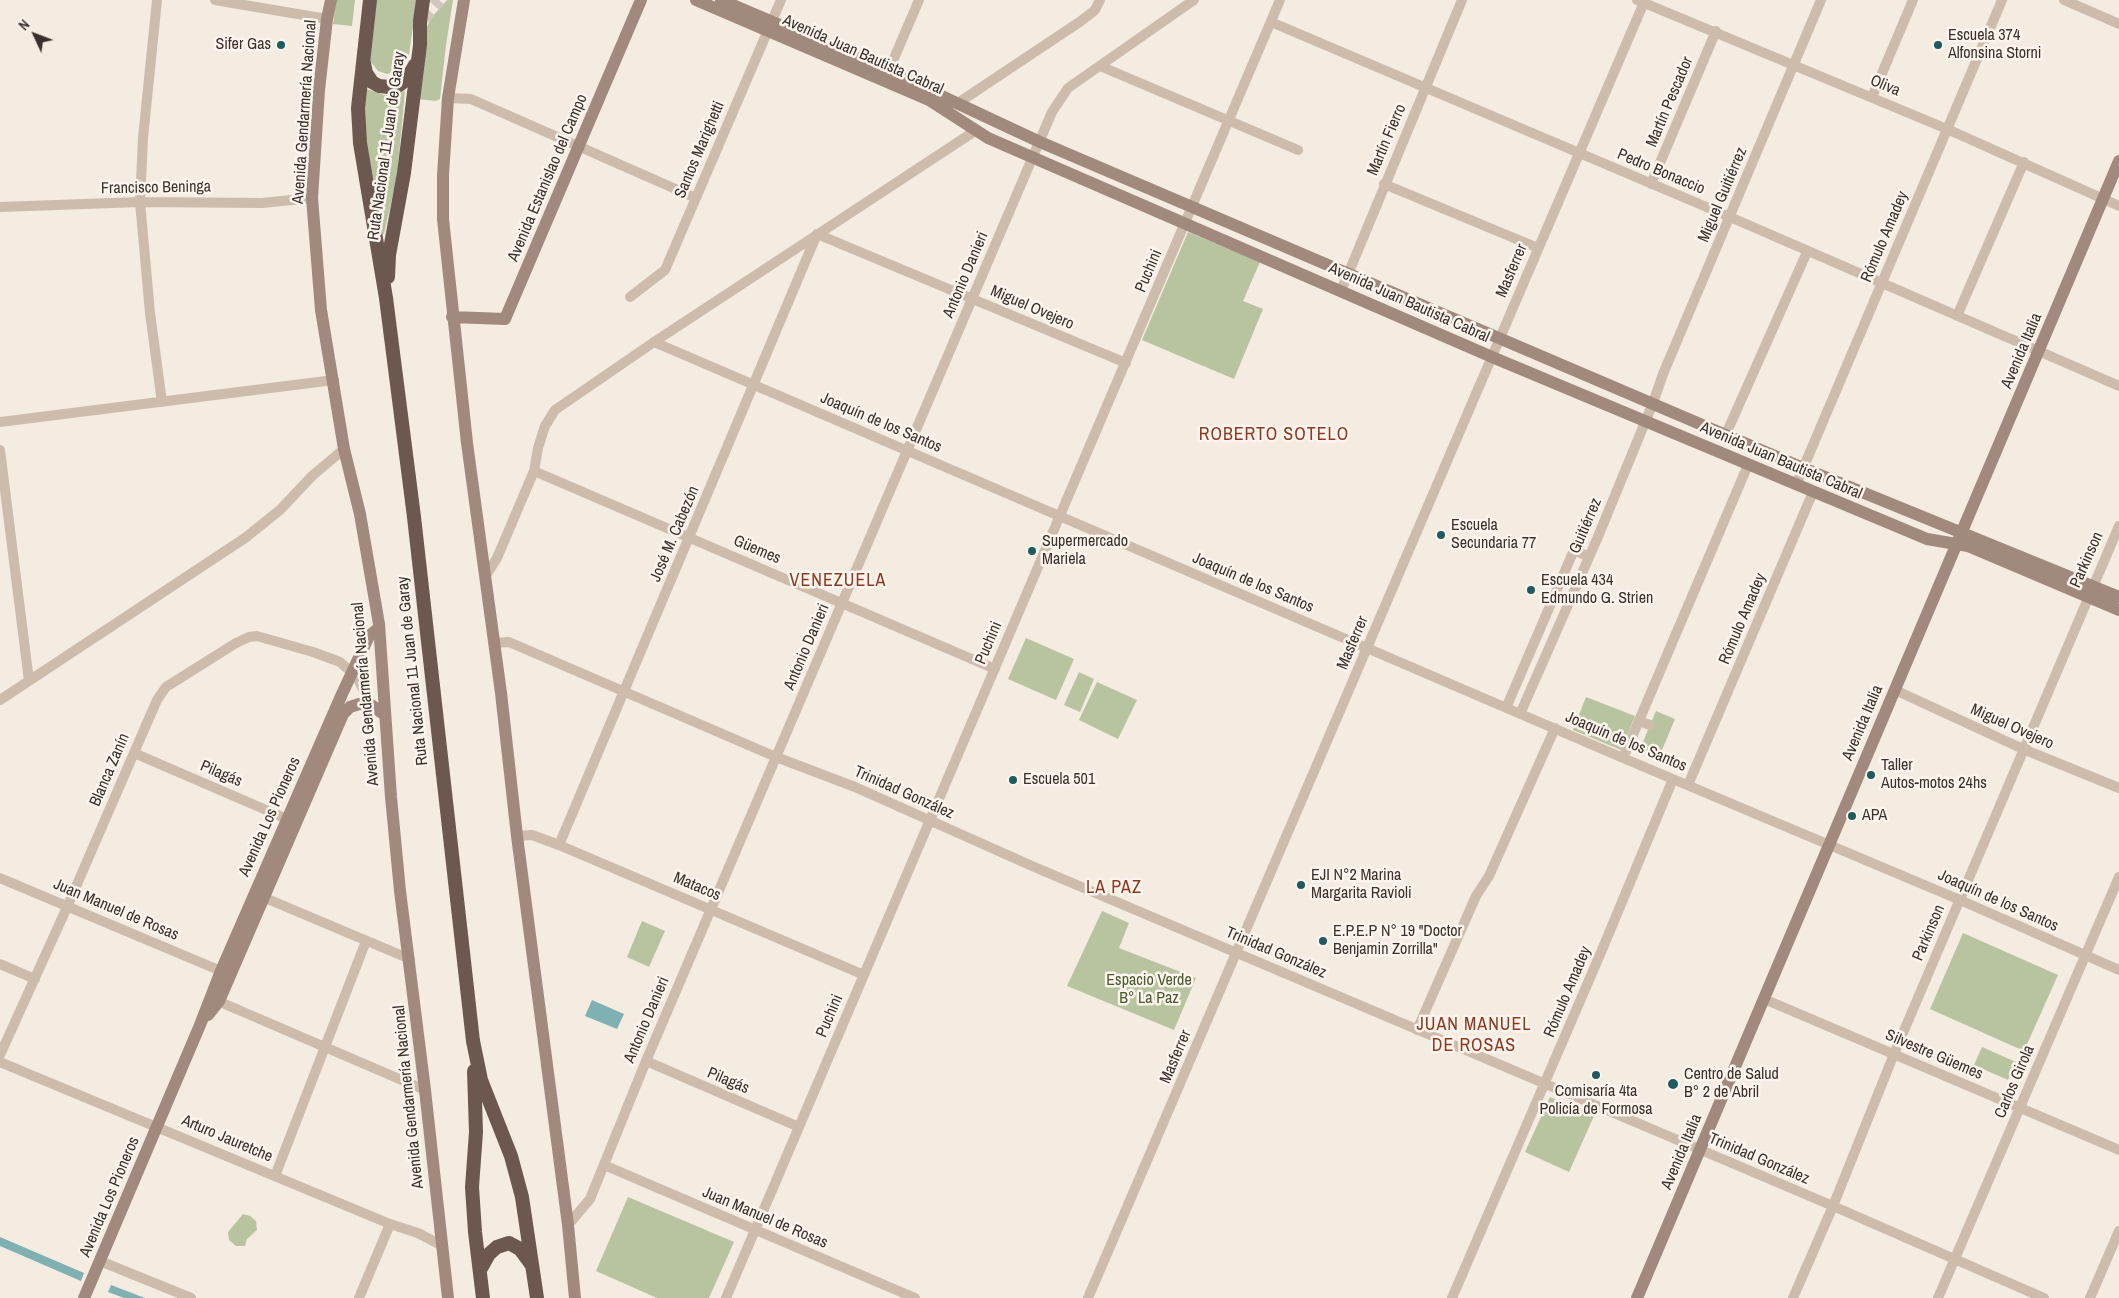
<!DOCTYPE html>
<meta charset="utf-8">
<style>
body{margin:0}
#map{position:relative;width:2119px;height:1298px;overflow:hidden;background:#f4ebe1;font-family:"Archivo Narrow",sans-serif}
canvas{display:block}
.north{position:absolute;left:10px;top:10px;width:50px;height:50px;-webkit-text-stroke:4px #fbf5ee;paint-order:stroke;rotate:313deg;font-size:14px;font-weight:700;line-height:20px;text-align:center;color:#3b302b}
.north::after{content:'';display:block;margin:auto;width:18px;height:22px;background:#3b302b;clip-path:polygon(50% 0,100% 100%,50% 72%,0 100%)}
</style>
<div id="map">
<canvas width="2119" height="1298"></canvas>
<div class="north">N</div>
</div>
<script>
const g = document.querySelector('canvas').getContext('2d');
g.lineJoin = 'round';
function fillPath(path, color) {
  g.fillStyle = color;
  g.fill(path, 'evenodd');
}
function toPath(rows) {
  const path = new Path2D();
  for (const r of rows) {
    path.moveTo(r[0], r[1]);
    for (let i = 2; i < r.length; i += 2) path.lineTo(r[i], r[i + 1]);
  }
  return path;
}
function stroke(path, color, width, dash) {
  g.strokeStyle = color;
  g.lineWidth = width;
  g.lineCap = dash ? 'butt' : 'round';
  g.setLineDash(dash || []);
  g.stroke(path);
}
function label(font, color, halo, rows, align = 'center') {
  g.font = font + ' "Archivo Narrow",sans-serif';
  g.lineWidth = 5;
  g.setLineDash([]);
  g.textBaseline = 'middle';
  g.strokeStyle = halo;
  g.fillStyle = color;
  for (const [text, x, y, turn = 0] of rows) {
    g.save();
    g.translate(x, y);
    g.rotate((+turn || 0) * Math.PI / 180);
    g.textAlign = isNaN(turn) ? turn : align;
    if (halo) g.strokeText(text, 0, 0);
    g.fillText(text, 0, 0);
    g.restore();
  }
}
fillPath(toPath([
 [336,0,355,0,352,26,333,24],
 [375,0,417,0,409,54,398,70,387,74,378,71,367,57],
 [447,0,453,0,446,45,440,99,436,101,418,99,426,29,431,18],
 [364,88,384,95,394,95,405,91,397,177,384,234,380,233,363,137],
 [1188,232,1260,262,1243,301,1263,309,1234,379,1142,340],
 [1026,638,1074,659,1056,700,1008,679],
 [1079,672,1094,679,1080,712,1064,705],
 [1097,682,1137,700,1118,739,1079,720],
 [1586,697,1635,716,1621,750,1573,730],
 [1656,711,1675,719,1659,757,1640,749],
 [1102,911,1129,923,1119,948,1196,978,1174,1030,1067,986],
 [642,921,665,931,649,967,627,957],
 [1963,933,2058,975,2024,1051,1930,1009],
 [1982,1047,2016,1062,2008,1080,1974,1065],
 [1550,1097,1594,1116,1569,1172,1525,1152],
 [628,1197,734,1242,709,1298,657,1298,596,1271],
 [243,1214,250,1216,256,1221,257,1230,247,1239,245,1246,236,1246,229,1240,228,1232]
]), '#b8c4a0');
fillPath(toPath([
 [592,1000,624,1014,617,1029,585,1016],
 [0,1237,84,1273,81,1281,0,1246],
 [111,1285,145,1298,124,1298,108,1292]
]), '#7fb0b2');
stroke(toPath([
 [420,21,439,0]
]), '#cfc6bd', 14, [14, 7]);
stroke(toPath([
 [157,0,143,138,140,202,150,313,162,402],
 [215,0,327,19],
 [1637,0,1947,129,2119,206],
 [2064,0,2119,24],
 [1271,22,1730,217,2119,386],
 [1100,66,1298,150],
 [886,77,919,0],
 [1872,97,1913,0],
 [448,98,471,99,696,198],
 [958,103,1081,21,1095,10,1100,0],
 [1384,184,1538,248],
 [1651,184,1716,31],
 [0,207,140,202,262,203,312,198],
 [1341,291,1462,0],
 [630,297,665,270,781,0],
 [1957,316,2024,162],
 [654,342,1623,758,1960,900,2119,970],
 [0,422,334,380],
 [1726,434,1807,252],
 [0,450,29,681],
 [534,471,995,669],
 [1796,485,2002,0],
 [485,577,497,558,534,471,538,448,545,426,555,410,654,342,975,131],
 [494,643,509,642,776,757,855,787,1032,866,1833,1206,2044,1298],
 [1895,690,2023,749,2119,788],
 [0,700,245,538,280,510,312,476,344,449],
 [1506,708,1574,550,1589,557],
 [1520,714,1597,539,1653,403,1663,374,1821,0],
 [1639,721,1650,725],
 [134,753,294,822],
 [1623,758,1748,465],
 [1688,785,1813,492],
 [517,836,532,835,559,845,864,975],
 [559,845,817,234,1126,363],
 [0,878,221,971],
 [258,895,410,959],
 [0,964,35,979],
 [213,999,425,1090],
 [1764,999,2119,1150],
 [1417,1030,1476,896,1489,876,1555,728],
 [0,1055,68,905,157,700,166,687,236,643,249,637,257,636,313,652,340,662,357,677,371,705],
 [646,1061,799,1127],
 [0,1062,390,1224,418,1233,441,1245],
 [604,1165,915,1298],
 [275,1176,366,941],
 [568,1225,590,1199,646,1061,1052,112,1068,88,1194,0],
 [100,1261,191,1298],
 [359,1298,390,1224],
 [726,1298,1280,0],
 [1088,1298,1645,0],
 [1452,1298,1602,950,1673,779],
 [1793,1298,1833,1206,1894,1054,2119,526],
 [1938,1298,2119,877],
 [2090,1298,2119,1231]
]), '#cdbbac', 10);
stroke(toPath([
 [331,0,327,19,319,90,312,198,321,310,344,449,360,514,379,624,391,797,400,891,425,1090,448,1298],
 [464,0,448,98,443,175,443,219,467,443,501,693,517,836,568,1225,575,1298],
 [696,0,929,100,988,138,1492,357,1927,539,1968,546,2119,610],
 [721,0,888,71,1040,142,1803,468,2119,597],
 [452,317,505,319,641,0],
 [208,1015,219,1001,343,714,350,707,359,704,371,705,385,715],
 [84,1298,200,1025,221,971,342,694,369,636,379,628],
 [1637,1298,2119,161]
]), '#a18a7d', 12);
stroke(toPath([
 [370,0,358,108,360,143,386,298,414,517,473,1041,481,1080,511,1156,522,1197,537,1298],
 [364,63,366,73,372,82,379,86,389,87,398,86,407,79,415,65],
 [388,277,389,255,404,173,420,45,420,21,423,0],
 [474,1071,476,1132,472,1187,475,1232,483,1298],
 [480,1270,489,1254,497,1247,509,1243,520,1249,531,1264]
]), '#6c584f', 14);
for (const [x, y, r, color] of [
 [281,45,5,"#1f5a5e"],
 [1938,45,5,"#1f5a5e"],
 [1441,535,5,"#1f5a5e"],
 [1032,551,5,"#1f5a5e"],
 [1531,590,5,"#1f5a5e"],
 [1871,775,5,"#1f5a5e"],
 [1013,780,5,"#1f5a5e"],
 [1852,816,5,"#1f5a5e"],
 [1301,885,5,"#1f5a5e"],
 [1323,941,5,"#1f5a5e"],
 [1596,1075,5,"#1f5a5e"],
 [1673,1084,6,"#1f5a5e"]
]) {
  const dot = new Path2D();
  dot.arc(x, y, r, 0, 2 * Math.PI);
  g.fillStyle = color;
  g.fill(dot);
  stroke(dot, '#fbf5ee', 2);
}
label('16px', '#3b302b', '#fbf5ee', [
 ["Escuela 374",1948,36],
 ["Alfonsina Storni",1948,54],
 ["Sifer Gas",271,45,"right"],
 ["Escuela",1451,526],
 ["Secundaria 77",1451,544],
 ["Supermercado",1042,542],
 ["Mariela",1042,560],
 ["Escuela 434",1541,581],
 ["Edmundo G. Strien",1541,599],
 ["Taller",1881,766],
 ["Autos-motos 24hs",1881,784],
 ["Escuela 501",1023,780],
 ["APA",1862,816],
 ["EJI N°2 Marina",1311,876],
 ["Margarita Ravioli",1311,894],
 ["E.P.E.P N° 19 \"Doctor",1333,932],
 ["Benjamin Zorrilla\"",1333,950],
 ["Centro de Salud",1684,1075],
 ["B° 2 de Abril",1684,1093],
 ["Comisaría 4ta",1596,1092,"center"],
 ["Policía de Formosa",1596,1110,"center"]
], 'left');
label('16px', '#3b302b', '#fbf5ee', [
 ["Avenida Juan Bautista Cabral",863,55,24],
 ["Oliva",1885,86,23],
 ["Martín Pescador",1670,102,-67],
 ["Avenida Gendarmería Nacional",305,112,-86],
 ["Martín Fierro",1387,140,-67],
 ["Ruta Nacional 11 Juan de Garay",387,146,-82],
 ["Santos Marighetti",700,150,-67],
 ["Pedro Bonaccio",1661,172,23],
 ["Avenida Estanislao del Campo",548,178,-67],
 ["Francisco Beninga",156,188,-1],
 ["Miguel Guitiérrez",1723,195,-67],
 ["Rómulo Amadey",1885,237,-67],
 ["Puchini",1149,271,-67],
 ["Masferrer",1512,271,-67],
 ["Antonio Danieri",966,275,-67],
 ["Avenida Juan Bautista Cabral",1409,303,24],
 ["Miguel Ovejero",1032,308,23],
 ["Avenida Italia",2022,351,-67],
 ["Joaquín de los Santos",881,423,23],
 ["Avenida Juan Bautista Cabral",1781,461,23],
 ["Guitiérrez",1586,526,-67],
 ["José M. Cabezón",675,534,-67],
 ["Güemes",757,550,23],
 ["Parkinson",2087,560,-66],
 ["Joaquín de los Santos",1253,583,23],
 ["Rómulo Amadey",1743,619,-67],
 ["Puchini",989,643,-67],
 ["Masferrer",1353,643,-67],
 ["Antonio Danieri",807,647,-67],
 ["Ruta Nacional 11 Juan de Garay",413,671,-96],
 ["Avenida Gendarmería Nacional",366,694,-95],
 ["Avenida Italia",1863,723,-67],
 ["Miguel Ovejero",2012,727,24],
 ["Joaquín de los Santos",1626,742,23],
 ["Blanca Zanín",110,770,-67],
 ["Pilagás",221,774,23],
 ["Trinidad González",904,793,24],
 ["Avenida Los Pioneros",270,817,-66],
 ["Matacos",697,887,23],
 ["Joaquín de los Santos",1998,901,24],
 ["Juan Manuel de Rosas",116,910,23],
 ["Parkinson",1929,933,-67],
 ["Trinidad González",1276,953,23],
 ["Rómulo Amadey",1568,992,-67],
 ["Puchini",830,1016,-67],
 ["Antonio Danieri",647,1020,-67],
 ["Silvestre Güemes",1934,1055,23],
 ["Masferrer",1176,1057,-67],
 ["Pilagás",728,1081,23],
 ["Carlos Girola",2015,1082,-67],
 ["Avenida Gendarmería Nacional",409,1097,-96],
 ["Arturo Jauretche",227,1139,23],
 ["Avenida Italia",1682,1152,-67],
 ["Trinidad González",1759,1159,23],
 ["Avenida Los Pioneros",110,1197,-67],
 ["Juan Manuel de Rosas",765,1218,23]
]);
label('16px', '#4a5a2e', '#fbf5ee', [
 ["Espacio Verde",1149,981],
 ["B° La Paz",1149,999]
]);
g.letterSpacing = '1px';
label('18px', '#8c3b22', '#fbf5ee', [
 ["ROBERTO SOTELO",1274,435],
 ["VENEZUELA",838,581],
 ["LA PAZ",1114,888],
 ["JUAN MANUEL",1474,1025],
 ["DE ROSAS",1474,1046]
]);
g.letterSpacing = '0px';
</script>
